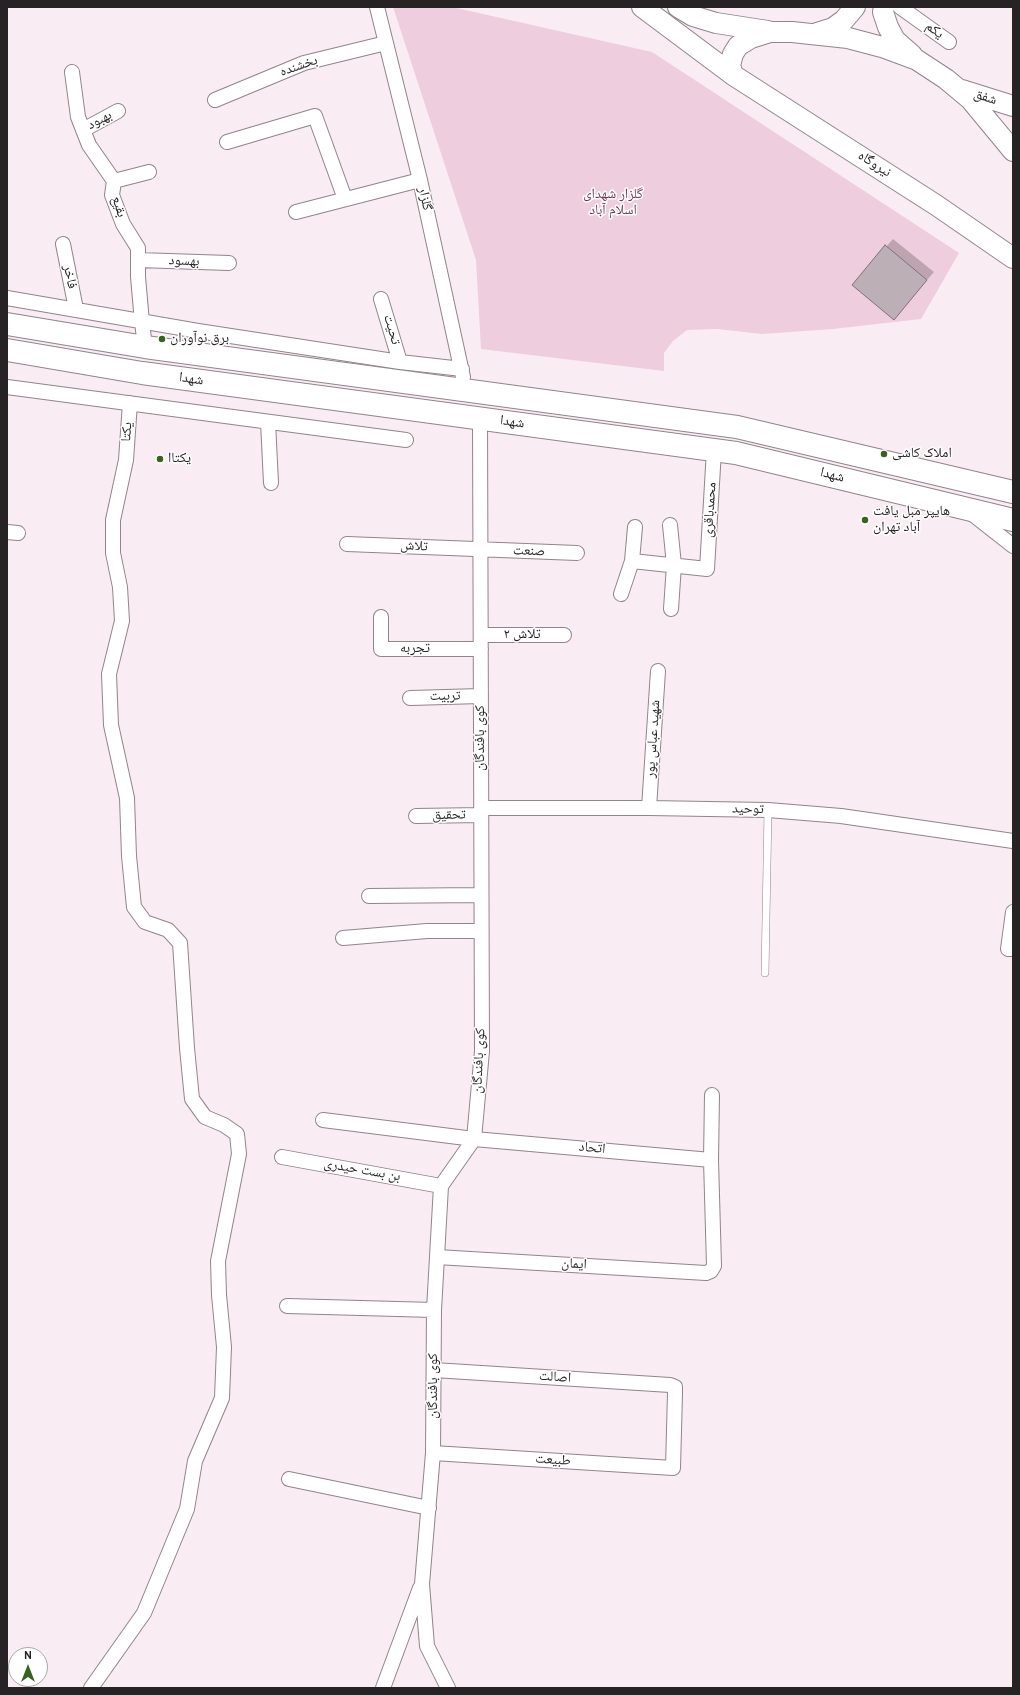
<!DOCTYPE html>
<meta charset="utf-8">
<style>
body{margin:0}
#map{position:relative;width:1020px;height:1695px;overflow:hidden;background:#faecf3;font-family:Overpass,sans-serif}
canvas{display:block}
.frame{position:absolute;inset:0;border:8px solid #272224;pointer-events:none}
.north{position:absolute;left:8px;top:1647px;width:40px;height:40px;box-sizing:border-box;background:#fff;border:1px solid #a9a7a7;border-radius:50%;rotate:0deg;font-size:11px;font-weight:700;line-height:16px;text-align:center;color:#272224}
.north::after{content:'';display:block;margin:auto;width:14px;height:18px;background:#376321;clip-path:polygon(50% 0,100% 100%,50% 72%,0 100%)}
</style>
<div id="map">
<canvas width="1020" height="1695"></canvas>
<div class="frame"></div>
<div class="north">N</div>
</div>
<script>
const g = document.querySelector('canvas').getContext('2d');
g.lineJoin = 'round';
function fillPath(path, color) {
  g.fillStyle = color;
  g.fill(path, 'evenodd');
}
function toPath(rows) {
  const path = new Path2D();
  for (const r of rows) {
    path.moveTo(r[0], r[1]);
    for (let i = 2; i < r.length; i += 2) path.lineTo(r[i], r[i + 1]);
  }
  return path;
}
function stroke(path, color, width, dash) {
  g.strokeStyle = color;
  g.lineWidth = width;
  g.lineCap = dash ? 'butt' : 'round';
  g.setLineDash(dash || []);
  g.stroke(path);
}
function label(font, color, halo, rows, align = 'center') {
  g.font = font + ' Overpass,"Noto Naskh Arabic",sans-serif';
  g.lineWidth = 3;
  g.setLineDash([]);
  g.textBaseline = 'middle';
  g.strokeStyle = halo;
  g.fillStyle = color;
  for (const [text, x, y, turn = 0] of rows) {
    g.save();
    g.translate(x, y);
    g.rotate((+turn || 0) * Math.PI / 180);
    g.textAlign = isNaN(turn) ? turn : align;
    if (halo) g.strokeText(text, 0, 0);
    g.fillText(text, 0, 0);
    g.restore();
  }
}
fillPath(toPath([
 [393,7,452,7,652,52,959,253,921,319,833,329,762,334,717,329,687,330,673,341,664,353,664,371,481,349,476,260]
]), '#eecede');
fillPath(toPath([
 [893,239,934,272,894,318,853,285]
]), '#0003');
const building = toPath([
 [885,245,927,280,894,320,852,285,885,245]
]);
fillPath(building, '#bcafb5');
stroke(building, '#7f7278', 1);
const lane = toPath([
 [765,973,768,810]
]);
const street = toPath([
 [377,7,420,180,463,377],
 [900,7,949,42],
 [72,72,78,117,89,145,114,181,112,195,123,224,138,248,138,277,142,322,145,347],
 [215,100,304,63,386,43],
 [83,130,118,111],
 [227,142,315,116,345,199],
 [114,181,149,172],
 [296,212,420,180],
 [63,244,76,309],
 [138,260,229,263],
 [7,298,198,331,400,362,462,369],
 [381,299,400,362],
 [7,387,406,440],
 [268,422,271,483],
 [971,513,1013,546],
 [670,525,674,565,671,609],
 [7,532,18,533],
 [347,544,577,553],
 [632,561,635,527],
 [621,594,632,561,707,569,714,450],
 [381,617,381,649,481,649],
 [481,635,564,635],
 [410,698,481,696],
 [481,808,649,808,768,810,841,816,1013,841],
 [649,808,658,671],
 [416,816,481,815],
 [369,896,481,895],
 [1013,912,1008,949,1013,949],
 [343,938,427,931,481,931],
 [323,1120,474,1139,711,1160],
 [282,1157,441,1186],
 [437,1257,706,1273,711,1271,714,1266,711,1160,712,1095],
 [287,1306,434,1310],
 [433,1453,673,1468,675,1393,675,1387,670,1385,434,1370],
 [289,1479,429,1508],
 [91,1688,144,1613,187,1509,195,1461,222,1398,224,1347,219,1295,218,1261,239,1154,237,1134,224,1125,205,1117,192,1099,187,1048,180,943,168,930,145,922,134,907,129,856,127,798,111,725,109,674,122,621,120,587,113,553,113,520,126,460,130,403],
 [383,1688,420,1588],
 [448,1688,427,1646,422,1584,433,1453,434,1310,441,1186,474,1139,482,1051,480,419]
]);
const secondary = toPath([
 [642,7,733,75,936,205,1013,258],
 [678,7,693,16,716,23,768,31],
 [884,7,883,12,888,27,895,40,912,55],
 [817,33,833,28,844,20,855,7],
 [733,75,730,65,733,54,738,46,751,38,770,32,792,32,848,38,882,47,917,60,946,79,970,99,1013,151],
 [962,90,1013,106]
]);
const primary = toPath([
 [7,324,145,347,737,427,1013,492],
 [7,350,142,373,736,453,1013,520]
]);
stroke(lane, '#91848a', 8);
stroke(street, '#91848a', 16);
stroke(secondary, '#91848a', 22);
stroke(primary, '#91848a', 24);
stroke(lane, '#fff', 7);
stroke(street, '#fff', 14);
stroke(secondary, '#fff', 20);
stroke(primary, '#fff', 22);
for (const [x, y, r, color] of [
 [162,339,4,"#376321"],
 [884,454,4,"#376321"],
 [160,459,4,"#376321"],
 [865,520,4,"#376321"]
]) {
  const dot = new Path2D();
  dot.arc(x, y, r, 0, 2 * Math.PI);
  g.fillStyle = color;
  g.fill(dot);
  stroke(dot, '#fff', 1.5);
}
label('14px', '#272224', '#fff', [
 ["یکم",934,31,36],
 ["بخشنده",299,67,-19],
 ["شفق",985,98,18],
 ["بهبود",100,121,-28],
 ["نیروگاه",874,165,33],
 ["گلزار",424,199,78],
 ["بقیع",118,207,73],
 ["بهسود",184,262,2],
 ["فاخر",69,277,79],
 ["تحیت",391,330,74],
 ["شهدا",191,380,8],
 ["شهدا",512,423,8],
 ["یکتا",128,432,-86],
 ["شهدا",832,476,14],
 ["محمدباقری",711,510,-86],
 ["تلاش",414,547,3],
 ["صنعت",529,552,2],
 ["تلاش ۲",522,635],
 ["تجربه",415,649],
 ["تربیت",445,697,-1],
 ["کوی بافندگان",481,738,-90],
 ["شهید عباس پور",654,739,-86],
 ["توحید",748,810,1],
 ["تحقیق",449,816,-1],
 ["کوی بافندگان",480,1061,-87],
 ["اتحاد",592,1149,5],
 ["بن بست حیدری",362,1171,10],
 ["ایمان",574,1265,3],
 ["اصالت",555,1378,4],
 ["کوی بافندگان",434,1386,-90],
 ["طبیعت",553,1461,4]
]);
label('14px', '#6e3956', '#fff', [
 ["گلزار شهدای",613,195],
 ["اسلام آباد",613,211]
]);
label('14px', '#272224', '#fff', [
 ["برق نوآوران",170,339],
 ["املاک کاشی",892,454],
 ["یکتاا",168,459],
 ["هایپر مبل یافت",873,512],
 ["آباد تهران",873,528]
], 'left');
</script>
